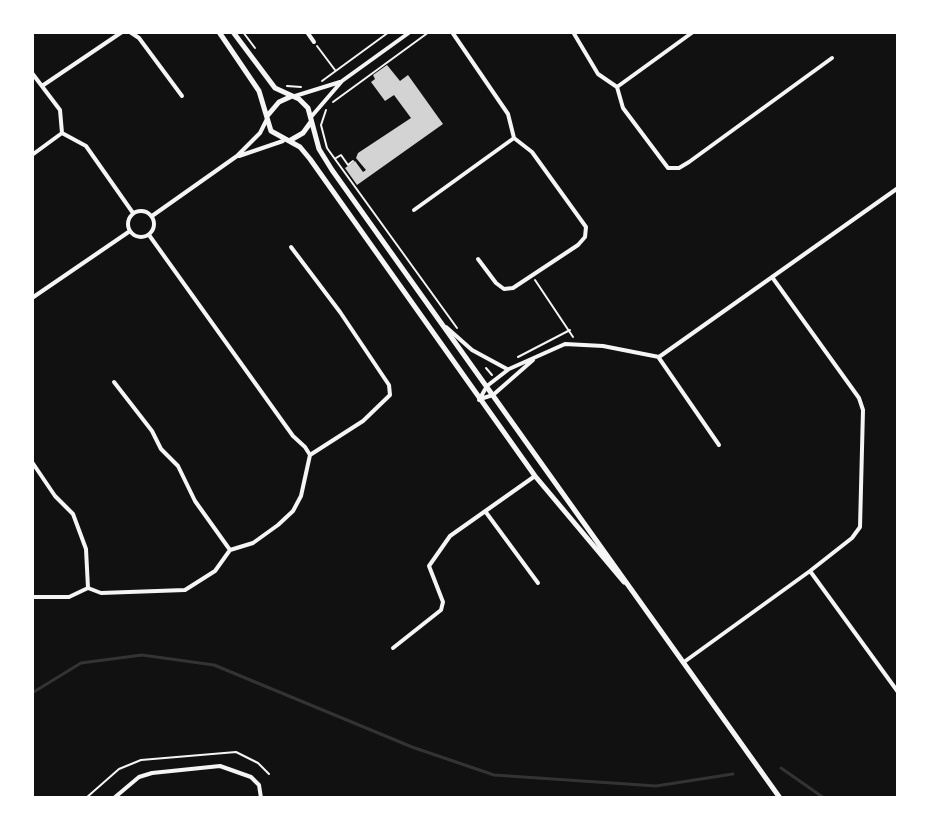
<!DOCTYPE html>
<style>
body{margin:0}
#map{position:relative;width:930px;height:830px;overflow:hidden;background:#111;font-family:"Asap Condensed",sans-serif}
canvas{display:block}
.frame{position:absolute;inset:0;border:34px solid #fff;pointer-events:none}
</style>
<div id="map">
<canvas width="930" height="830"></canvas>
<div class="frame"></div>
</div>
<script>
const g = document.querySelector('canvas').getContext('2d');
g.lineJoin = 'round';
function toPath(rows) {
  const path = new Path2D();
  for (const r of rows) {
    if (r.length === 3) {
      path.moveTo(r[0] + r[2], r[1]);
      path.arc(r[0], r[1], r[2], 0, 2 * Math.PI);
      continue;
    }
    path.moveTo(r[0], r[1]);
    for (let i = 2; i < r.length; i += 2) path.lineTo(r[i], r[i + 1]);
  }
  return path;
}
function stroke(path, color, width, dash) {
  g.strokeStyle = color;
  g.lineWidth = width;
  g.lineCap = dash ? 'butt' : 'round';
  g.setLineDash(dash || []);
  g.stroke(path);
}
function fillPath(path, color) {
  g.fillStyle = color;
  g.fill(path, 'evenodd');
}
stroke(toPath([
 [32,693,81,663,142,655,214,665,412,747,494,775,656,786,733,774],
 [781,768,824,798]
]), '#333', 3);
fillPath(toPath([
 [387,65,400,81,408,75,443,124,357,185,345,168,355,161,363,172,366,170,356,158,358,153,411,118,394,95,385,101,371,82,375,79,373,75]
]), '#d3d3d3');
stroke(toPath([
 [243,32,255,48],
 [317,46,335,70],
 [322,81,389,32],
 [287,86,301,87],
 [333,102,429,32],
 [326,110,321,125,327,148,457,328],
 [336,158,341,155,348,165,353,161],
 [535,280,573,337],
 [518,357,570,330],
 [486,368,492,375],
 [86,798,119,769,141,760,236,752,258,763,269,774]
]), '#f5f5f5', 2);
stroke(toPath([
 [130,32,139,38,182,96],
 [307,32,314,42],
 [452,32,508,114,514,138,532,152,586,227,585,237,578,245,513,288,504,289,496,283,478,259],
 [573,32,598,74,617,87,623,108,668,168,679,168,689,162,832,58],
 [32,73,60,110,62,133,86,146,133,213],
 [42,86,122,32],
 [617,87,693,32],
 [295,96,340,82],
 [311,117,342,81,410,32],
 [32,155,62,133],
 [239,156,283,141],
 [414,210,514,138],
 [141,224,13],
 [152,216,237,156,260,133,267,119],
 [291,247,340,312,389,385,390,395,363,421,310,455],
 [32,298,130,231],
 [446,327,472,350,507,369],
 [659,358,719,445],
 [114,382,152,431,161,449,178,466,195,501,230,550],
 [480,399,493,395,533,360],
 [479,400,487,386,509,369,565,344,603,346,659,357,898,188],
 [32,462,55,496,73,514,86,549,88,588],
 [485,511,538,583],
 [810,571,898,692],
 [32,597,69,597,88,588,101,593,185,590,215,571,230,550,253,543,278,525,293,511,301,496,310,455,305,447,293,436,149,235],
 [393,648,441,610,443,602,429,566,450,536,535,476],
 [684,662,810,571,852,538,860,527,863,410,859,398,772,277],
 [114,798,139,777,152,773,220,766,251,777,259,785,261,798]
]), '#f5f5f5', 4);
stroke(toPath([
 [219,32,259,91,271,131,300,147,310,159,535,476,624,582],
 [233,32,275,88,299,99,308,108,319,149,332,170,780,798],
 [268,115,279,102,290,97],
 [289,141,303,133,311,122]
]), '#f5f5f5', 5);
</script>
